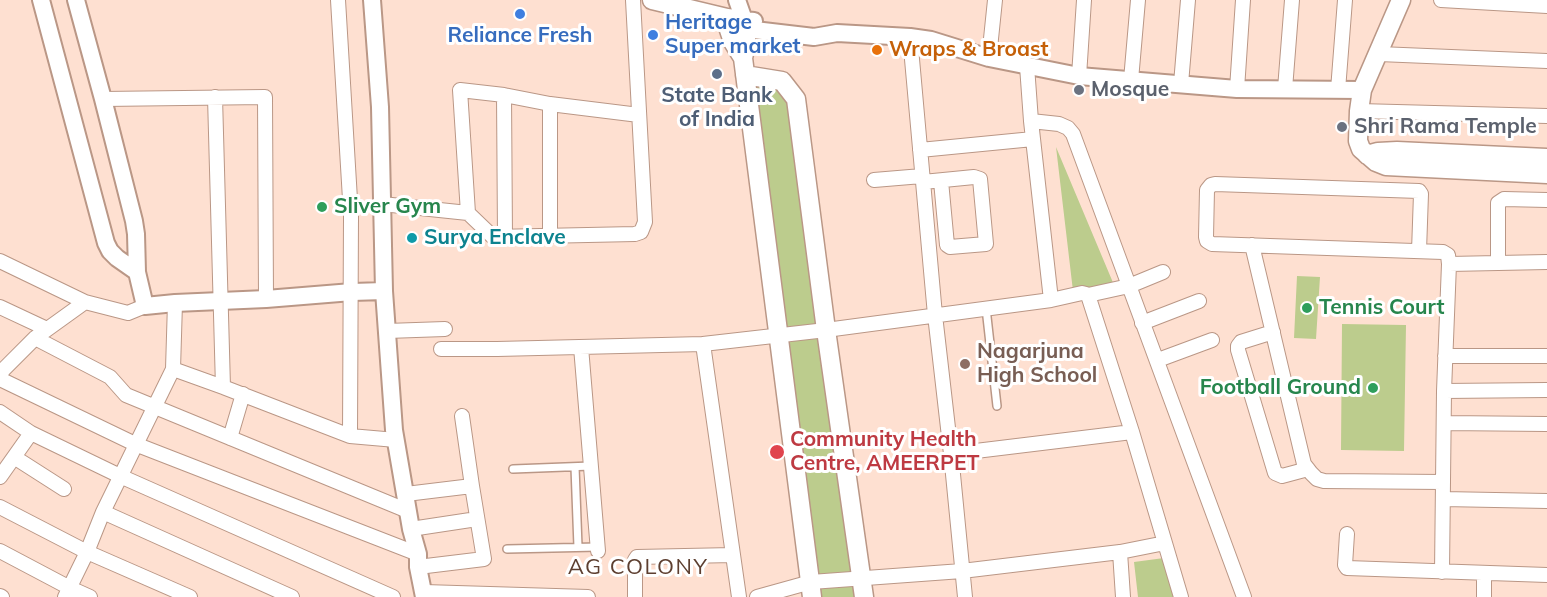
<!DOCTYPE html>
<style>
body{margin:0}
canvas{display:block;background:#fee0d1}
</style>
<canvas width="1547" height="597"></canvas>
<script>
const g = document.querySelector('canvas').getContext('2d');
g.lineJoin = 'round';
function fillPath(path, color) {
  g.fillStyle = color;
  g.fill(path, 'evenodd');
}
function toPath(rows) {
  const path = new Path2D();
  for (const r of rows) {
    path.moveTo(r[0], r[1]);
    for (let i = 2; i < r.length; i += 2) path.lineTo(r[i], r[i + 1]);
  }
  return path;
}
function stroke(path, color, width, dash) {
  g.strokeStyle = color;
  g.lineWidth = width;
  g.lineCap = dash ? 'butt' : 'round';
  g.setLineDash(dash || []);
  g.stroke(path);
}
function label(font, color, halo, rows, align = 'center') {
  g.font = font + ' Mulish,sans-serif';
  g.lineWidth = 6;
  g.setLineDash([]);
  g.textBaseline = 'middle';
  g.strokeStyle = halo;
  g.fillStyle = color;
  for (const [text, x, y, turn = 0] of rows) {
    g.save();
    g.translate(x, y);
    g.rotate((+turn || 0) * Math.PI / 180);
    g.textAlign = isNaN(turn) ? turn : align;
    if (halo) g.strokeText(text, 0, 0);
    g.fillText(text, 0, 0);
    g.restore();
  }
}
fillPath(toPath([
 [745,75,782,81,796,99,864,597,812,597],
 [1056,147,1114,285,1073,291],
 [1297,276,1320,277,1316,339,1294,338],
 [1342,324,1406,325,1404,451,1341,450],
 [1164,558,1176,597,1138,597,1134,562]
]), '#bccc8d');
const service = toPath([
 [986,308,997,406],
 [575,467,578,547],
 [513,469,591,466],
 [507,549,598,547]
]);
const minor = toPath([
 [338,0,351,216,350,436],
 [633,0,645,222,641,232,635,234,493,237,468,213,460,90,504,95,550,104,639,115],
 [1441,0,1547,6],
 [910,37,935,315,951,454,965,597],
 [1379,54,1547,61],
 [989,58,995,0],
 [1027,66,1031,121,1051,300],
 [1079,76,1084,0],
 [1131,80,1138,0],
 [1181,84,1188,0],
 [1237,89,1243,0],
 [1285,89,1292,0],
 [1338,90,1345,0],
 [504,95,505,237],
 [215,97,223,387],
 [103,99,265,97,266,299],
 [550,104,550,235],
 [1359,111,1547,116],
 [1031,121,1059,124,1068,128,1073,134,1244,597],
 [920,150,1033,139],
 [874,180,922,176],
 [923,182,974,177,980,179,986,244,950,247,947,245,941,181],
 [382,204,468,213],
 [1252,245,1304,464,1311,473,1317,479,1324,481,1443,482],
 [1419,251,1421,194,1419,191,1215,184,1211,185,1207,190,1206,237,1207,241,1212,244,1443,252,1448,255,1449,264,1444,391,1442,572],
 [0,261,85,302,128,313,145,306],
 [1498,263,1498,203,1504,199,1547,200],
 [1449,264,1547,262],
 [1088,295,1129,286,1163,272],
 [0,307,47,329],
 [1142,323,1199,301],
 [387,331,445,329],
 [1273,332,1241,342,1238,346,1238,350,1275,473,1282,476,1308,469],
 [35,338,110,377,126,395,408,511],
 [703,344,739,597],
 [581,347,598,551],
 [441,349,497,349,703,344,826,330,1051,300,1082,293,1086,294,1088,295,1132,432,1181,597],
 [1445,356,1547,356],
 [1158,360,1212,340],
 [173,369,223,387,350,436,396,440],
 [0,376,3,370,35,338,85,302],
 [0,379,135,444,418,554],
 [1444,391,1547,390],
 [0,412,31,433,120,476,393,597],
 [1444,423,1547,424],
 [230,438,243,394],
 [951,454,1132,432],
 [14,457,64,489],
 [0,477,31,433],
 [406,494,472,486],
 [1443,499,1547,501],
 [0,507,87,552,190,597],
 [103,512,292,597],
 [411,529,477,519],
 [1347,534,1345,565,1347,568,1547,575],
 [0,551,70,588,90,597],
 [1120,552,1123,597],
 [418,567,484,559,472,486,462,416],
 [424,592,588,597],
 [0,596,2,597],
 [65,597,87,552,103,512,173,369,175,303],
 [635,597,635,560,637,557,733,555],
 [757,597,811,582,962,571,1120,552,1165,543],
 [1484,597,1484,574]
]);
const tertiary = toPath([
 [41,0,106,243,110,251,117,258,137,272],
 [76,0,103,99,134,221,136,234,137,272,145,306,175,303,266,299,352,292,384,291],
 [372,0,380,107,384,291,394,430,411,529,418,554,418,567,424,597],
 [737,0,744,20,754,21],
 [746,29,814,37,837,33,910,37,931,40,989,58,1079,76,1237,89,1362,90]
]);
const secondary = toPath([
 [652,0,727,18,744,20,746,29,746,45,743,58],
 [1401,0,1362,90,1359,111,1358,141,1361,149,1376,162,1386,166,1547,174],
 [727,18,728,27,733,42,743,58,812,597],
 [745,75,782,81,796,99,826,330,864,597],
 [1367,155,1378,152,1397,151,1547,158]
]);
stroke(service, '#ba9786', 10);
stroke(minor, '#ba9786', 16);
stroke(tertiary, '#ba9786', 20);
stroke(secondary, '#ba9786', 21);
stroke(service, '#fff', 7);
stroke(minor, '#fff', 14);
stroke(tertiary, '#fff', 16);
stroke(secondary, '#fff', 18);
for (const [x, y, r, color] of [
 [520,14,6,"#3f7fe0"],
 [653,35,6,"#3f7fe0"],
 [877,50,6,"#e8710a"],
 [717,74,6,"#5c6f8a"],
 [1079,90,6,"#6b7280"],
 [1342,127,6,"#6b7280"],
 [322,207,6,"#2e9e5b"],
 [412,238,6,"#0f9aa8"],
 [1307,308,6,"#2e9e5b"],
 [965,364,6,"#8d6e63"],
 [1373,388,6,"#2e9e5b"],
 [777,452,8,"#e0444e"]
]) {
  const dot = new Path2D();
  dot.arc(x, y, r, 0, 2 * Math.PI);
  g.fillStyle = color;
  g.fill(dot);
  stroke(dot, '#fff', 2);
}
label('bold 21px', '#366cbe', '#fff', [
 ["Heritage",665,23],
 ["Super market",665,47],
 ["Reliance Fresh",520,36,"center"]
], 'left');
label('bold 21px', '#c56008', '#fff', [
 ["Wraps & Broast",889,50]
], 'left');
label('bold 21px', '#5b616d', '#fff', [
 ["Mosque",1091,90],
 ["Shri Rama Temple",1354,127]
], 'left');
label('bold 21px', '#4e5e75', '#fff', [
 ["State Bank",717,96],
 ["of India",717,120]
]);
label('bold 21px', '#27864d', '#fff', [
 ["Sliver Gym",334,207],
 ["Tennis Court",1319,308],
 ["Football Ground",1361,388,"right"]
], 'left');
label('bold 21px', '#0d838f', '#fff', [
 ["Surya Enclave",424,238]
], 'left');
label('bold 21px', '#785e54', '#fff', [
 ["Nagarjuna",977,352],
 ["High School",977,376]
], 'left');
label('bold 21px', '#be3a42', '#fff', [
 ["Community Health",790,440],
 ["Centre, AMEERPET",790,464]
], 'left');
g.letterSpacing = '1.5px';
label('22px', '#5d3f30', '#fff', [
 ["AG COLONY",638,567]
]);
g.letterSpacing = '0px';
</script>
